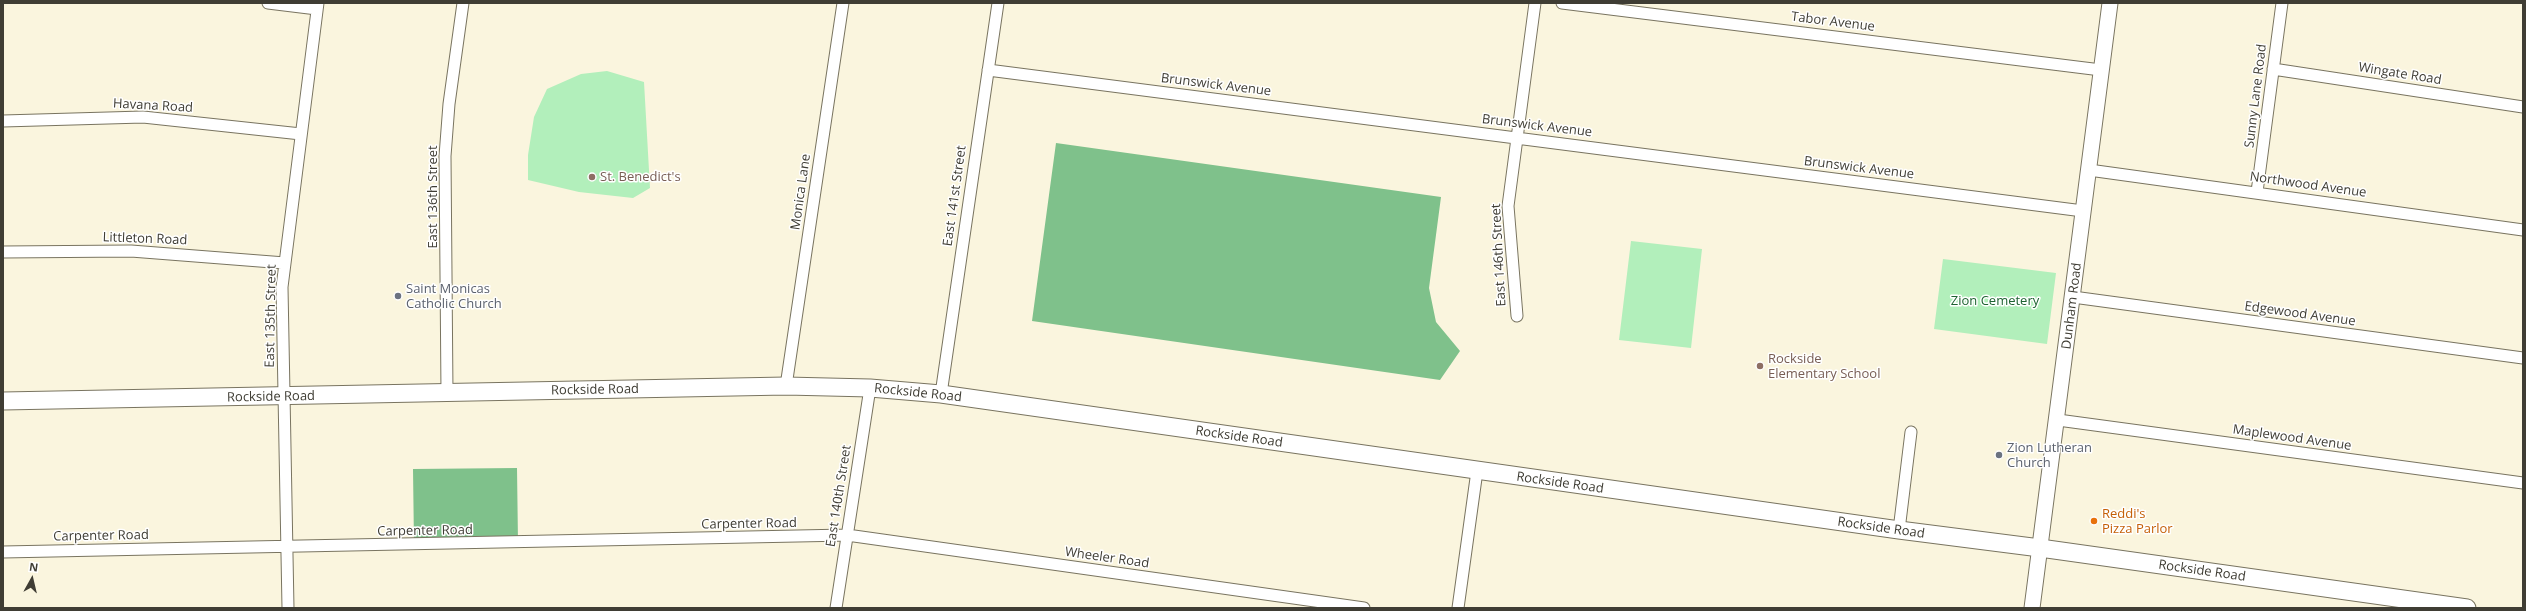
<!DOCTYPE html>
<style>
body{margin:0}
#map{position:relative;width:2526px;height:611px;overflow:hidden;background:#faf5de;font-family:"Open Sans",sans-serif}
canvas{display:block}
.frame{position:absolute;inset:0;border:4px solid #3f3d34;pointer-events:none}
.north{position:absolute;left:12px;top:559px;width:40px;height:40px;-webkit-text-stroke:3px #fff;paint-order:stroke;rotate:8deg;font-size:11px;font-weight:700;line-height:16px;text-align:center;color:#3f3d34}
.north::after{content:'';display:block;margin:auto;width:14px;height:18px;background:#3f3d34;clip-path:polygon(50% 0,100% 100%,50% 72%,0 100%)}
</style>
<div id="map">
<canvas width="2526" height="611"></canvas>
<div class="frame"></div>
<div class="north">N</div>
</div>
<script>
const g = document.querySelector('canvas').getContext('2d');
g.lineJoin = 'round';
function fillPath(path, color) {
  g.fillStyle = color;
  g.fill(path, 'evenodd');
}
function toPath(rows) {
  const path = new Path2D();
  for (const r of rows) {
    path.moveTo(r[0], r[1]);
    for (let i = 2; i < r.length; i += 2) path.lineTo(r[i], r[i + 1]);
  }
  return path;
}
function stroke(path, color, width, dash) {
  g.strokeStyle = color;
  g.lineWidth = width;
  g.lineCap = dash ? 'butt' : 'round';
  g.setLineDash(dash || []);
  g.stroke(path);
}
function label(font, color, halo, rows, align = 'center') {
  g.font = font + ' "Open Sans",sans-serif';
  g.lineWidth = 3;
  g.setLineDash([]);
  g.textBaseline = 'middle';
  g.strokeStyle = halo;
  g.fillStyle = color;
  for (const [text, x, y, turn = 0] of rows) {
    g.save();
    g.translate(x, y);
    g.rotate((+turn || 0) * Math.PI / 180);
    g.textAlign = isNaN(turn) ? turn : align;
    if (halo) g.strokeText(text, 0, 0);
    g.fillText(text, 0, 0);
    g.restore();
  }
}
fillPath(toPath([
 [607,71,644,82,650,188,633,198,579,192,528,180,528,155,534,117,547,89,581,74],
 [1631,241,1702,249,1691,348,1619,340],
 [1943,259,2056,273,2047,344,1934,329]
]), '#b2efbb');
fillPath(toPath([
 [1056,143,1441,197,1429,288,1436,322,1460,351,1440,380,1032,321],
 [517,468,518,543,414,545,413,469]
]), '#7fc18b');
const street = toPath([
 [268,3,317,9],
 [1562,3,2101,70],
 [2273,69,2523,107],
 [988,70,2083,211],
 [3,121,143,117,301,134],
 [2089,170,2523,230],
 [2257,192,2282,3],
 [3,252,131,251,285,263],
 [2073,297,2523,358],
 [1517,316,1508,206,1535,3],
 [786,386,843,3],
 [447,393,445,156,449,104,463,3],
 [941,394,998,3],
 [2058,420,2523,483],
 [1899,530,1911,432],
 [3,552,847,535,1364,608],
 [288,608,282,287,318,3],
 [836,608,870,388],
 [1458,608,1477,471]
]);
const secondary = toPath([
 [2032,608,2110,3]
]);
const primary = toPath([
 [3,401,786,386,870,388,941,394,1899,530,2040,548,2467,608]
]);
stroke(street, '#797460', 13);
stroke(secondary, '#797460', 17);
stroke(primary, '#797460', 19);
stroke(street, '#fff', 11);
stroke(secondary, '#fff', 15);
stroke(primary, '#fff', 17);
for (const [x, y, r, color] of [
 [592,177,4,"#8d6e63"],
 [398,296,4,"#6b7280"],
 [1760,366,4,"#8d6e63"],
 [1999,455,4,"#6b7280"],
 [2094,521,4,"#e8710a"]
]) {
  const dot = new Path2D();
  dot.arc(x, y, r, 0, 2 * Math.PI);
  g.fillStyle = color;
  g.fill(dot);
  stroke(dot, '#fff', 1.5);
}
label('13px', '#3f3d34', '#fff', [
 ["Tabor Avenue",1833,22,7],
 ["Wingate Road",2400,74,9],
 ["Brunswick Avenue",1216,85,7],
 ["Sunny Lane Road",2256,96,-83],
 ["Havana Road",153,106,3],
 ["Brunswick Avenue",1537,126,7],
 ["Brunswick Avenue",1859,168,7],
 ["Northwood Avenue",2308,185,8],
 ["Monica Lane",801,192,-82],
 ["East 141st Street",955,196,-82],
 ["East 136th Street",433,197,-90],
 ["Littleton Road",145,239,2],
 ["East 146th Street",1499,255,-93],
 ["Dunham Road",2072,306,-83],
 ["Edgewood Avenue",2300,314,8],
 ["East 135th Street",271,316,-89],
 ["Rockside Road",595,390,-1],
 ["Rockside Road",918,393,6],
 ["Rockside Road",271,397,-1],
 ["Rockside Road",1239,437,8],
 ["Maplewood Avenue",2292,438,8],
 ["Rockside Road",1560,483,8],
 ["East 140th Street",839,496,-81],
 ["Carpenter Road",749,524,-1],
 ["Rockside Road",1881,528,8],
 ["Carpenter Road",425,531,-1],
 ["Carpenter Road",101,536,-1],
 ["Wheeler Road",1107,558,8],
 ["Rockside Road",2202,571,8]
]);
label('13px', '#785e54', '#fff', [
 ["St. Benedict's",600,177],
 ["Rockside",1768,359],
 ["Elementary School",1768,374]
], 'left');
label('13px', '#5b616d', '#fff', [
 ["Saint Monicas",406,289],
 ["Catholic Church",406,304],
 ["Zion Lutheran",2007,448],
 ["Church",2007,463]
], 'left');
label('13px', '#1e6331', '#fff', [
 ["Zion Cemetery",1995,301]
]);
label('13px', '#c56008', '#fff', [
 ["Reddi's",2102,514],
 ["Pizza Parlor",2102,529]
], 'left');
</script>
